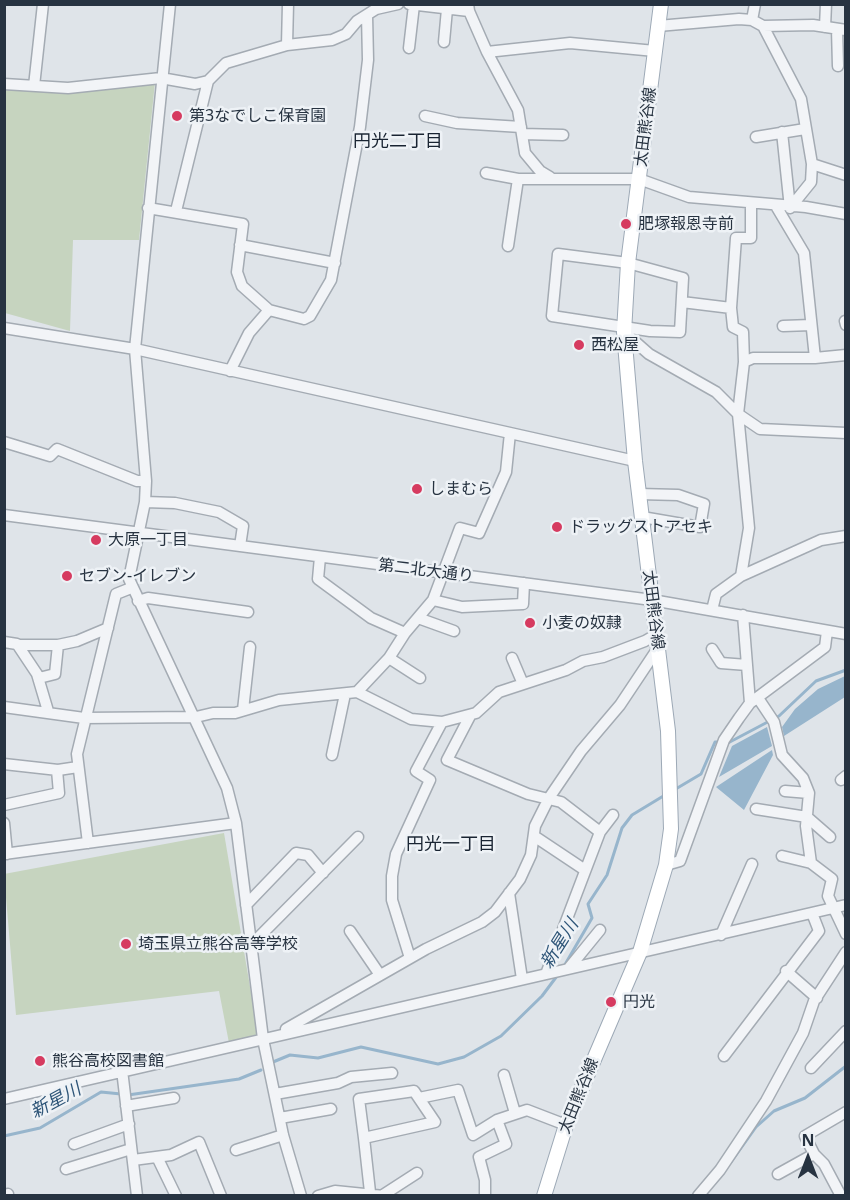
<!DOCTYPE html>
<meta charset="utf-8">
<style>
body{margin:0}
#map{position:relative;width:850px;height:1200px;overflow:hidden;background:#dfe4e9;font-family:"Noto Sans",sans-serif}
canvas{display:block}
.frame{position:absolute;inset:0;border:6px solid #273341;pointer-events:none}
.north{position:absolute;left:778px;top:1128px;width:60px;height:60px;-webkit-text-stroke:4px #eef2f6;paint-order:stroke;rotate:0deg;font-size:16px;font-weight:700;line-height:24px;text-align:center;color:#273341}
.north::after{content:'';display:block;margin:auto;width:21px;height:27px;background:#273341;clip-path:polygon(50% 0,100% 100%,50% 72%,0 100%)}
</style>
<div id="map">
<canvas width="850" height="1200"></canvas>
<div class="frame"></div>
<div class="north">N</div>
</div>
<script>
const g = document.querySelector('canvas').getContext('2d');
g.lineJoin = 'round';
function fillPath(path, color) {
  g.fillStyle = color;
  g.fill(path, 'evenodd');
}
function toPath(rows) {
  const path = new Path2D();
  for (const r of rows) {
    path.moveTo(r[0], r[1]);
    for (let i = 2; i < r.length; i += 2) path.lineTo(r[i], r[i + 1]);
  }
  return path;
}
function stroke(path, color, width, dash) {
  g.strokeStyle = color;
  g.lineWidth = width;
  g.lineCap = dash ? 'butt' : 'round';
  g.setLineDash(dash || []);
  g.stroke(path);
}
function label(font, color, halo, rows, align = 'center') {
  g.font = font + ' "Noto Sans","Noto Sans JP",sans-serif';
  g.lineWidth = 5;
  g.setLineDash([]);
  g.textBaseline = 'middle';
  g.strokeStyle = halo;
  g.fillStyle = color;
  for (const [text, x, y, turn = 0] of rows) {
    g.save();
    g.translate(x, y);
    g.rotate((+turn || 0) * Math.PI / 180);
    g.textAlign = isNaN(turn) ? turn : align;
    if (halo) g.strokeText(text, 0, 0);
    g.fillText(text, 0, 0);
    g.restore();
  }
}
fillPath(toPath([
 [155,82,139,240,73,240,70,331,5,313,4,89],
 [224,833,258,1034,229,1043,219,991,16,1015,4,874]
]), '#c6d4bf');
fillPath(toPath([
 [845,676,845,697,784,736,782,727,795,709,818,689],
 [767,727,772,746,719,777,732,746],
 [772,750,773,755,744,810,716,787]
]), '#97b5cc');
stroke(toPath([
 [726,744,779,716,816,681,846,670],
 [674,790,701,774,715,742,720,742],
 [563,968,592,918,588,904,607,875,622,828,632,815,665,795],
 [273,1062,290,1055,318,1058,361,1047,438,1064,464,1057,501,1036,542,996,557,976],
 [128,1095,239,1079,261,1070],
 [4,1136,40,1128,101,1092,121,1094],
 [731,1162,756,1127,774,1111,805,1098,846,1066]
]), '#97b5cc', 3);
const minor = toPath([
 [170,4,135,349,146,481,145,502,129,579,227,788,236,823,263,1039,283,1135,301,1196],
 [409,4,469,11],
 [468,4,469,11,487,52,518,110,525,153,540,171,550,177],
 [752,20,755,4],
 [658,26,739,19,752,20,763,26,813,25,846,30],
 [763,26,801,99,812,164,811,182,790,208],
 [825,27,826,4],
 [837,29,838,66],
 [444,42,447,9],
 [287,45,288,4],
 [409,48,414,5],
 [487,52,570,43,655,51],
 [4,84,68,88,161,78,195,84,208,81,226,63,287,45,332,40,346,34,357,21,376,9,398,4],
 [34,86,43,4],
 [425,116,457,123,521,127],
 [782,132,790,208],
 [522,134,563,135],
 [756,137,805,129],
 [812,164,846,175],
 [486,173,518,179,639,179,689,197,806,207,846,214],
 [776,206,804,253,815,358],
 [148,208,243,224,237,272,242,286,269,310],
 [176,211,208,81],
 [240,245,335,263],
 [508,246,518,179],
 [558,254,628,263,683,278,680,332,650,331,552,316,558,254],
 [682,302,731,308],
 [845,321,846,325],
 [783,326,811,325],
 [4,328,135,349,635,461],
 [624,332,649,354,716,392,738,414,760,429,846,433],
 [744,362,743,332,733,327,731,308,736,238,751,238,751,204],
 [230,371,249,333,269,310,304,319,310,316,331,280,360,127,368,60,367,15],
 [4,442,50,456,57,449,137,481,146,481],
 [639,494,678,495,704,504,700,527,642,517],
 [145,502,175,503,219,512,243,526,240,546],
 [4,515,652,600,846,634],
 [320,557,318,579,371,618,405,633],
 [741,576,749,528,738,414,744,362,753,358,815,358,846,355],
 [433,600,462,607,523,604,524,583],
 [138,601,148,598,248,612],
 [712,610,716,594,741,576,821,540,846,536],
 [743,615,750,703],
 [418,618,454,631],
 [4,642,17,644,37,674,48,711],
 [17,645,58,645,77,641,108,628],
 [712,649,721,663,747,665],
 [389,658,420,678],
 [512,658,523,684],
 [39,678,55,674,58,645],
 [357,692,411,719,442,722,476,713,499,692,566,670,583,661,603,657,645,641,657,634],
 [758,698,774,722,782,755,803,778,809,793,806,826,811,863,832,879,828,896,846,934],
 [4,707,84,718,196,717,213,713,235,713,279,700,357,692,389,658,405,633,433,600,460,528,479,533,506,472,510,433],
 [243,710,250,647],
 [470,716,447,760,528,794,561,802,600,832],
 [332,755,345,694],
 [4,764,58,770,78,767],
 [841,780,846,776],
 [785,791,809,793],
 [4,805,59,793,57,770],
 [756,809,807,817,830,837],
 [4,823,7,854],
 [534,836,585,870],
 [88,843,77,754,116,594,131,588],
 [4,854,236,823],
 [782,856,811,863],
 [666,865,680,861,724,740,739,718,750,703,825,647,827,631],
 [509,893,522,979],
 [246,905,296,853,308,855,323,873],
 [350,931,380,975],
 [721,935,752,864],
 [251,945,358,837],
 [410,958,392,900,392,876,396,854,430,780,416,771,442,722],
 [569,968,600,930],
 [786,971,817,998],
 [546,974,600,832,613,815],
 [286,1029,426,949,482,922,495,912,520,879,531,855,535,826,549,798,581,751,620,705,658,648],
 [724,1056,819,931,812,913],
 [811,1068,846,1031],
 [122,1070,137,1196],
 [504,1075,515,1113],
 [275,1094,338,1083,351,1077,392,1073],
 [419,1098,458,1090,473,1135,497,1120,527,1110,566,1125],
 [4,1099,846,905],
 [126,1106,174,1098],
 [280,1118,331,1109],
 [364,1138,435,1122,414,1091,359,1099,364,1138,370,1192],
 [74,1144,129,1124],
 [236,1150,283,1135],
 [158,1159,176,1196],
 [133,1160,171,1155,199,1142,221,1196],
 [66,1169,131,1149],
 [778,1174,814,1154],
 [383,1195,417,1173],
 [5,1196,8,1194],
 [318,1196,335,1191,384,1196],
 [485,1196,485,1180,479,1157,506,1144,497,1120],
 [698,1196,720,1170,766,1101,803,1033,814,1001,846,952],
 [841,1196,824,1164,814,1154,805,1136,846,1112]
]);
const major = toPath([
 [544,1196,566,1125,640,952,666,865,671,829,668,731,635,461,624,332,628,263,661,4]
]);
stroke(minor, '#a4abb3', 13);
stroke(major, '#9da9b6', 16);
stroke(minor, '#f2f4f7', 10);
stroke(major, '#fff', 14);
for (const [x, y, r, color] of [
 [177,116,6,"#d63b60"],
 [626,224,6,"#d63b60"],
 [579,345,6,"#d63b60"],
 [417,489,6,"#d63b60"],
 [557,527,6,"#d63b60"],
 [96,540,6,"#d63b60"],
 [67,576,6,"#d63b60"],
 [530,623,6,"#d63b60"],
 [126,944,6,"#d63b60"],
 [611,1002,6,"#d63b60"],
 [40,1061,6,"#d63b60"]
]) {
  const dot = new Path2D();
  dot.arc(x, y, r, 0, 2 * Math.PI);
  g.fillStyle = color;
  g.fill(dot);
  stroke(dot, '#eef2f6', 2);
}
label('16px', '#273341', '#eef2f6', [
 ["第3なでしこ保育園",189,116],
 ["肥塚報恩寺前",638,224],
 ["西松屋",591,345],
 ["しまむら",429,489],
 ["ドラッグストアセキ",569,527],
 ["大原一丁目",108,540],
 ["セブン-イレブン",79,576],
 ["小麦の奴隷",542,623],
 ["埼玉県立熊谷高等学校",138,944],
 ["円光",623,1002],
 ["熊谷高校図書館",52,1061]
], 'left');
label('16px', '#273341', '#eef2f6', [
 ["太田熊谷線",646,127,-83],
 ["第二北大通り",426,571,7],
 ["太田熊谷線",653,610,83],
 ["太田熊谷線",579,1096,-68]
]);
label('18px', '#192432', '#eef2f6', [
 ["円光二丁目",398,142],
 ["円光一丁目",451,845]
]);
label('italic 18px', '#2e5578', '#eef2f6', [
 ["新星川",560,944,-58],
 ["新星川",56,1101,-28]
]);
</script>
